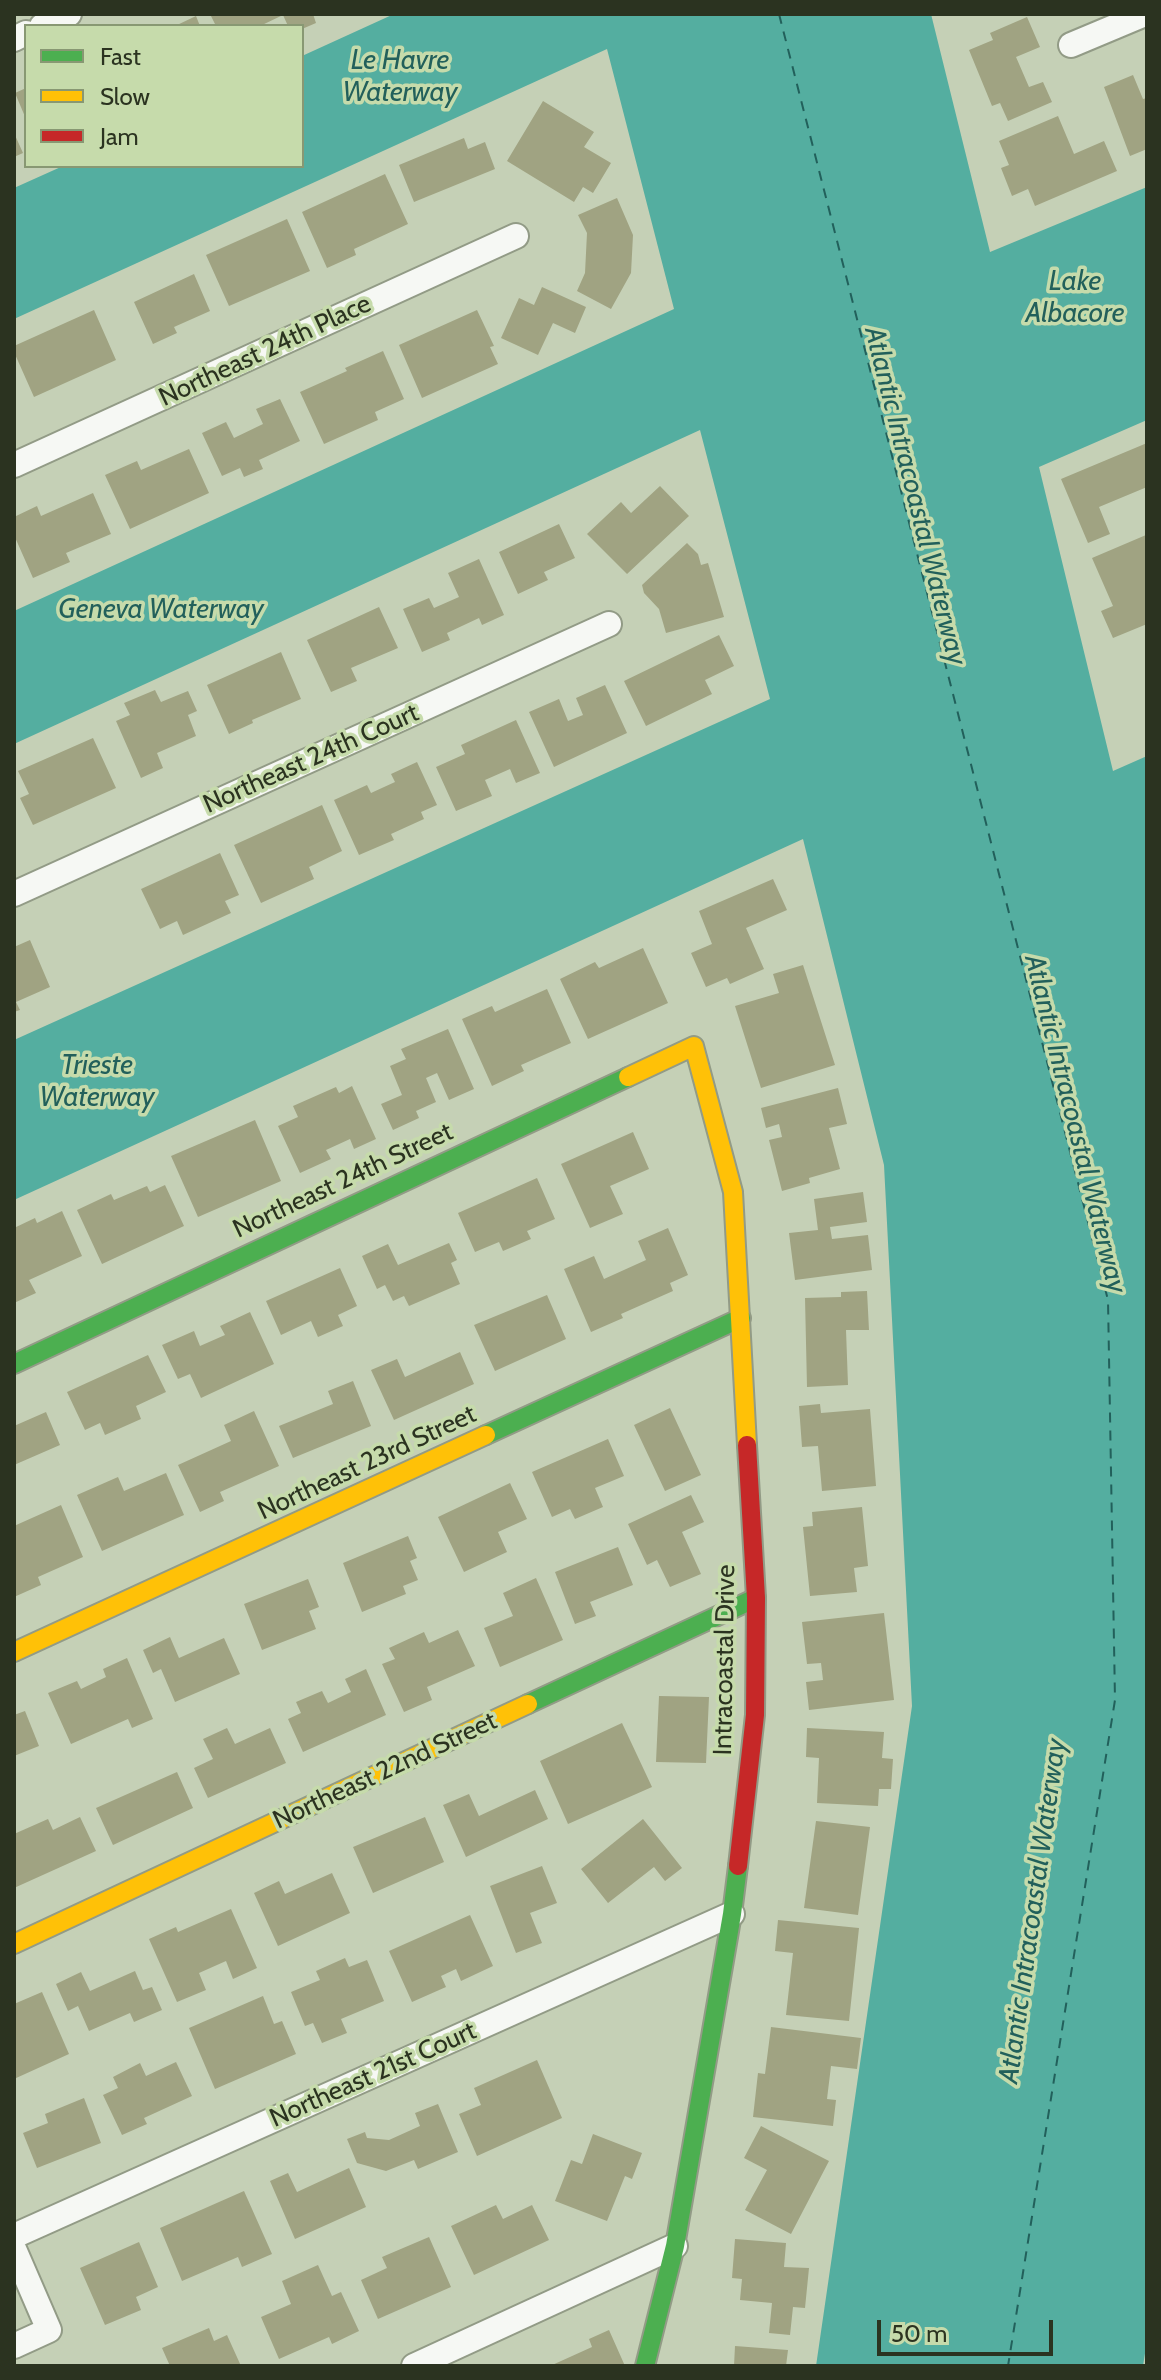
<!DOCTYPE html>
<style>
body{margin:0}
#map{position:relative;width:1161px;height:2380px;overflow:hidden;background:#c5d0b6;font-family:Cabin,sans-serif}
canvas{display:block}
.frame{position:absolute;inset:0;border:16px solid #2b3320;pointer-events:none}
.legend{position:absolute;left:24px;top:24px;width:280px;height:144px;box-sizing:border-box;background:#c6dbab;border:2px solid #889873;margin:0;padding:10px 14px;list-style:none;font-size:24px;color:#2b3320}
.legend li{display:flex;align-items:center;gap:16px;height:40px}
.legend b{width:40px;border:2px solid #889873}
.scale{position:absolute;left:877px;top:2320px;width:176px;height:36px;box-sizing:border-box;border:4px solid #2b3320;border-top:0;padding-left:10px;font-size:24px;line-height:28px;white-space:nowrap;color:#2b3320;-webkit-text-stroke:6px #c6dbab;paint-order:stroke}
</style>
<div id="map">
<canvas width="1161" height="2380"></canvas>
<div class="frame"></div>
<ul class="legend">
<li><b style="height:10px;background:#4caf50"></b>Fast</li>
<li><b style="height:10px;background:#ffc107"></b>Slow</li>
<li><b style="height:10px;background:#c62828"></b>Jam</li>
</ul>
<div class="scale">50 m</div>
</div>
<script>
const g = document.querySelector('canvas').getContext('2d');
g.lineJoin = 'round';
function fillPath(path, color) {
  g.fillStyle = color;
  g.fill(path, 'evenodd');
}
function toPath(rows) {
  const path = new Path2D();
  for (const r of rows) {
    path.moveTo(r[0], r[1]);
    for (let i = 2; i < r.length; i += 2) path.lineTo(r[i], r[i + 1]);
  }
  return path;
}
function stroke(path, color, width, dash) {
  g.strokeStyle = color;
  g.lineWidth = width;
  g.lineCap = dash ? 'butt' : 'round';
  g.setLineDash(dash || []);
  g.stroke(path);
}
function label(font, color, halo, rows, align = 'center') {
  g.font = font + ' Cabin,sans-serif';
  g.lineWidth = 7;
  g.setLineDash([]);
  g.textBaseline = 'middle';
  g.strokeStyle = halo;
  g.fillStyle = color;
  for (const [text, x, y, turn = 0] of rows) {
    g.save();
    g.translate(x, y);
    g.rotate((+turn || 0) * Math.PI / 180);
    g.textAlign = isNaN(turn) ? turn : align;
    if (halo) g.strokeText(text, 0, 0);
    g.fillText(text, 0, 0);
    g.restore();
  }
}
fillPath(toPath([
 [394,14,931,14,990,252,1147,187,1147,420,1039,467,1113,771,1147,756,1147,2341,1143,2366,816,2366,912,1706,884,1165,803,839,14,1200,14,1040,770,699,700,430,14,744,14,611,674,309,607,49,14,319,14,188,63,166,302,166,302,56]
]), '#54aea0');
stroke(toPath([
 [779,14,1108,1300,1115,1700,1008,2366]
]), '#22605b', 2, [10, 8]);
fillPath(toPath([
 [210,14,313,14,316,23,302,29,302,26,288,26,283,15,260,26,216,26],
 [196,16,200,26,175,26],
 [1027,17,1040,47,1016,57,1029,87,1043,82,1052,102,1008,121,1000,103,992,106,969,50,993,40,990,33],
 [1133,75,1143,99,1147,98,1147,149,1130,156,1104,87],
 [26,88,26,119,15,93],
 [543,101,594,132,584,147,611,163,593,193,583,187,574,202,507,161],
 [1058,116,1074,154,1104,141,1117,171,1035,206,1028,189,1012,196,1001,168,1009,165,999,141],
 [14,133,23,153,14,157],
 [464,138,468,149,485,142,495,169,414,202,399,165],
 [385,174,408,224,354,249,356,255,327,268,302,212],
 [617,198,633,235,631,273,611,309,577,291,585,273,587,233,578,215],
 [287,219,310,271,229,306,206,255],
 [194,274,210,311,174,327,177,333,153,344,134,302],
 [542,287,586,307,575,333,553,323,538,355,501,338,519,298,534,305],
 [94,310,116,360,34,397,14,352,14,346],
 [477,310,494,346,490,347,498,364,422,398,399,345],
 [383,351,404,399,375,412,378,420,324,444,300,392,347,371,345,368],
 [280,399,300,441,259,460,263,469,244,477,240,468,222,476,202,433,226,422,234,438,263,424,256,409],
 [1147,443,1147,487,1099,507,1110,534,1088,543,1061,479],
 [189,449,209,493,130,529,105,475,137,461,141,470],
 [660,486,689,516,627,574,587,534,621,502,631,513],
 [93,493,111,534,66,553,70,562,33,578,14,535,14,517,37,506,41,516],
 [559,524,575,558,544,572,548,580,518,594,499,552],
 [1146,535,1147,624,1113,638,1101,611,1113,606,1092,558],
 [687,543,698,554,701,565,708,563,724,617,666,633,659,609,644,593,642,585],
 [479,559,504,615,482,625,479,618,447,633,450,640,422,652,403,609,429,598,434,608,459,597,448,573],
 [379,607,398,648,351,668,357,681,331,692,307,640],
 [719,635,734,666,705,680,712,694,646,726,624,681],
 [281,652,301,699,252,720,253,723,229,734,207,685],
 [605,685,627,733,554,767,529,712,559,699,568,721,583,715,576,698],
 [155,690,161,702,188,691,197,711,188,715,196,736,157,753,163,768,141,778,116,721,130,715,124,703],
 [516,720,540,773,516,783,510,769,485,780,492,796,456,811,436,767,465,754,461,745],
 [93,738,116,788,33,825,20,798,29,794,18,771],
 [417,762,437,805,421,812,424,819,391,834,394,840,359,855,334,800,367,785,371,793,395,782,391,774],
 [322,805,342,851,309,867,314,879,261,903,234,845],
 [220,853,239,895,225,901,231,913,183,935,177,921,160,929,141,889],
 [773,879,787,910,746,928,764,969,730,984,727,978,706,987,691,953,712,944,699,911],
 [30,940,50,987,16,1002,20,1010,14,1012,14,947],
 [643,948,668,1003,588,1039,560,979,595,962,599,968],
 [803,965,835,1065,761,1088,735,1006,779,993,773,974],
 [547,989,571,1043,521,1065,524,1071,492,1086,462,1019,492,1006,495,1012],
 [448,1029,474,1089,449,1100,437,1073,426,1078,436,1102,416,1111,419,1118,393,1130,381,1104,402,1095,390,1066,406,1059,401,1049],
 [352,1086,376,1139,354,1149,350,1139,326,1150,331,1159,300,1173,278,1126,298,1117,293,1106,336,1087,339,1093],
 [838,1088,847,1124,829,1128,840,1169,809,1178,810,1183,782,1191,769,1140,782,1137,779,1124,766,1128,761,1108],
 [255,1120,281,1181,198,1217,171,1156],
 [633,1132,649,1169,610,1186,623,1214,590,1228,561,1164],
 [537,1178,555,1219,527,1231,531,1239,503,1251,499,1242,475,1252,458,1213],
 [165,1185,184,1226,102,1264,77,1210,111,1194,114,1200,147,1186,150,1192],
 [863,1192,867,1222,830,1227,832,1239,868,1235,872,1270,795,1280,789,1233,818,1230,814,1199],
 [62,1211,82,1256,29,1280,36,1293,14,1303,14,1228,35,1218,37,1223],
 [668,1228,688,1275,670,1283,673,1291,621,1314,623,1318,591,1332,564,1269,594,1256,604,1279,646,1260,638,1241],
 [449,1243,457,1260,451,1263,460,1284,409,1306,404,1296,393,1301,385,1285,377,1289,362,1256,388,1244,398,1265],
 [340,1268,357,1306,338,1315,343,1326,318,1337,311,1321,281,1335,266,1301],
 [867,1291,869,1330,846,1330,848,1385,807,1387,805,1298,841,1297,841,1292],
 [547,1295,566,1339,495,1371,474,1325],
 [250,1312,274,1364,201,1398,190,1374,178,1379,162,1345,194,1331,200,1346,225,1335,220,1326],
 [460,1352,474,1384,394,1420,371,1370,397,1359,405,1377],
 [148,1355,166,1392,136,1406,141,1419,105,1435,100,1423,85,1430,67,1392],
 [353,1381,371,1426,293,1458,279,1426,333,1404,328,1391],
 [820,1404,821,1413,870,1409,876,1486,822,1491,818,1446,802,1447,799,1406],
 [670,1408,701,1475,665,1491,634,1425],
 [254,1411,279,1466,220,1492,224,1501,200,1512,178,1465,231,1441,224,1425],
 [46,1412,60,1445,14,1465,14,1426],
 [608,1439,624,1476,595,1488,603,1507,575,1519,570,1509,552,1517,532,1472],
 [166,1473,184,1515,102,1551,77,1495,118,1477,124,1491],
 [510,1483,527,1519,498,1532,507,1552,464,1572,438,1517],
 [691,1495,704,1522,682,1532,701,1574,670,1587,657,1560,647,1565,628,1524],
 [61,1505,83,1557,38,1577,41,1585,14,1597,14,1526],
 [862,1507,868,1566,854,1568,857,1592,810,1596,803,1527,813,1526,812,1512],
 [408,1536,417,1558,410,1561,418,1580,403,1586,406,1594,362,1612,343,1563],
 [618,1547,633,1585,590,1602,596,1616,575,1624,555,1572],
 [536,1578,563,1640,500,1667,484,1628,513,1616,503,1593],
 [308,1579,319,1607,309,1611,316,1629,262,1650,244,1604],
 [884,1613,894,1700,809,1710,806,1682,823,1680,821,1663,807,1664,802,1622],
 [458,1630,475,1666,427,1687,432,1700,404,1712,382,1664,395,1659,389,1648,424,1632,429,1643],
 [170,1637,179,1658,224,1638,240,1674,175,1702,161,1669,153,1673,143,1650],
 [127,1658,153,1719,132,1728,128,1719,71,1744,48,1693,77,1681,81,1689,106,1677,103,1669],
 [366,1669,386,1715,303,1752,288,1719,301,1713,296,1702,322,1691,328,1703,351,1692,345,1679],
 [659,1696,709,1697,706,1763,656,1762],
 [25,1711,39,1746,14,1756,14,1715],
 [622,1723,652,1787,568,1824,540,1761],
 [227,1728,235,1744,270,1728,286,1763,208,1798,194,1768,213,1759,203,1739],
 [807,1728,884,1732,882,1758,893,1759,891,1789,879,1789,878,1806,817,1803,819,1758,806,1757],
 [177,1772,193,1808,113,1845,96,1808],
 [535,1790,548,1819,466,1857,443,1805,469,1794,479,1816],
 [80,1817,96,1851,14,1888,14,1834,48,1819,53,1830],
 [425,1817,444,1862,373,1893,353,1847],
 [643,1819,682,1868,665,1881,654,1867,608,1903,581,1869],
 [816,1821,870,1827,858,1915,804,1908],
 [542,1866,557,1903,530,1913,542,1943,516,1953,490,1886],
 [332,1873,350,1913,278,1946,254,1893,279,1881,285,1894],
 [231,1909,257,1968,233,1979,226,1961,199,1973,206,1990,177,2002,149,1939,176,1927,178,1932],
 [470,1915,493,1966,461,1981,456,1969,441,1976,446,1987,412,2002,389,1951],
 [778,1920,859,1928,849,2021,786,2015,793,1953,775,1951],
 [345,1958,349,1967,367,1960,384,2001,341,2019,347,2033,322,2043,313,2023,305,2026,291,1992,320,1980,316,1971],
 [135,1971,143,1990,152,1987,162,2010,134,2022,130,2013,89,2031,78,2006,68,2011,56,1984,81,1972,90,1991],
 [42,1992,69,2054,14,2079,14,2004],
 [263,1996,274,2024,282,2021,296,2054,215,2089,189,2028],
 [771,2027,861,2038,857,2069,831,2066,827,2099,836,2100,833,2126,753,2117,758,2073,765,2074],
 [537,2060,562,2118,477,2156,459,2114,481,2105,474,2088],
 [176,2062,192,2096,144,2118,147,2124,122,2135,103,2095,118,2088,113,2077,140,2063,146,2076],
 [84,2098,101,2143,37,2168,23,2133,48,2123,45,2114],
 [438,2104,458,2152,418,2169,414,2160,386,2171,357,2163,347,2139,365,2132,367,2138,389,2140,420,2126,415,2113],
 [761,2126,829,2161,791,2234,745,2210,767,2170,744,2158],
 [593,2134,642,2153,632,2179,625,2176,607,2221,555,2201,571,2160,582,2164],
 [349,2168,366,2207,295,2239,270,2181,288,2173,297,2192],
 [244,2191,272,2254,242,2267,238,2257,182,2281,160,2228],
 [496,2205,503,2219,532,2205,549,2240,474,2275,451,2226],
 [429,2237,451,2287,378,2319,361,2280,387,2268,382,2257],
 [735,2239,786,2243,784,2267,809,2268,805,2308,793,2307,790,2335,769,2333,772,2303,740,2300,742,2279,732,2278],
 [139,2242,158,2287,136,2297,141,2310,105,2325,80,2268],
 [318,2265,332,2296,341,2292,359,2331,332,2344,329,2337,279,2359,261,2317,291,2304,282,2281],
 [209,2328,214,2341,227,2335,241,2366,170,2366,162,2348],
 [609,2330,625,2366,550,2366,592,2347,589,2339],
 [735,2346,788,2350,786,2366,734,2366]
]), '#a0a382');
const street = toPath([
 [42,26,69,14],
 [14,39,26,33],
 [1071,45,1145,14],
 [14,465,516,236],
 [14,894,609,624],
 [14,2236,732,1914],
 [14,2249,49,2330,14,2346],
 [414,2366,675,2246]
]);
const fast = toPath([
 [14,1364,628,1077],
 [486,1435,741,1318],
 [528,1704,756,1598],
 [645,2366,675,2246,732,1914,738,1866]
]);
const slow = toPath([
 [628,1077,694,1046,733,1192,747,1445],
 [14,1652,486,1435],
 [14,1944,528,1704]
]);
const jam = toPath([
 [738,1866,755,1715,756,1598,747,1445]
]);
stroke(street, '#929b86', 28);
stroke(fast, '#929b86', 22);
stroke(slow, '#929b86', 22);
stroke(jam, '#929b86', 22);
stroke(street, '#f6f8f4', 24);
stroke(fast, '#4caf50', 18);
stroke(slow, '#ffc107', 18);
stroke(jam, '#c62828', 18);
label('26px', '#2b3320', '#c6dbab', [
 ["Northeast 24th Place",265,351,-25],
 ["Northeast 24th Court",311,759,-24],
 ["Northeast 24th Street",343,1181,-25],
 ["Northeast 23rd Street",367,1463,-25],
 ["Intracoastal Drive",725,1660,-89],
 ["Northeast 22nd Street",385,1771,-25],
 ["Northeast 21st Court",373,2075,-24]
]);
label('italic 28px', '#22605b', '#c6dbab', [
 ["Le Havre",400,61],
 ["Waterway",400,93],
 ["Lake",1075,282],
 ["Albacore",1075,314],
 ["Atlantic Intracoastal Waterway",915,496,76],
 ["Geneva Waterway",161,610],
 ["Trieste",97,1066],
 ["Waterway",97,1098],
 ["Atlantic Intracoastal Waterway",1075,1124,76],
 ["Atlantic Intracoastal Waterway",1033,1911,-82]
]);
</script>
